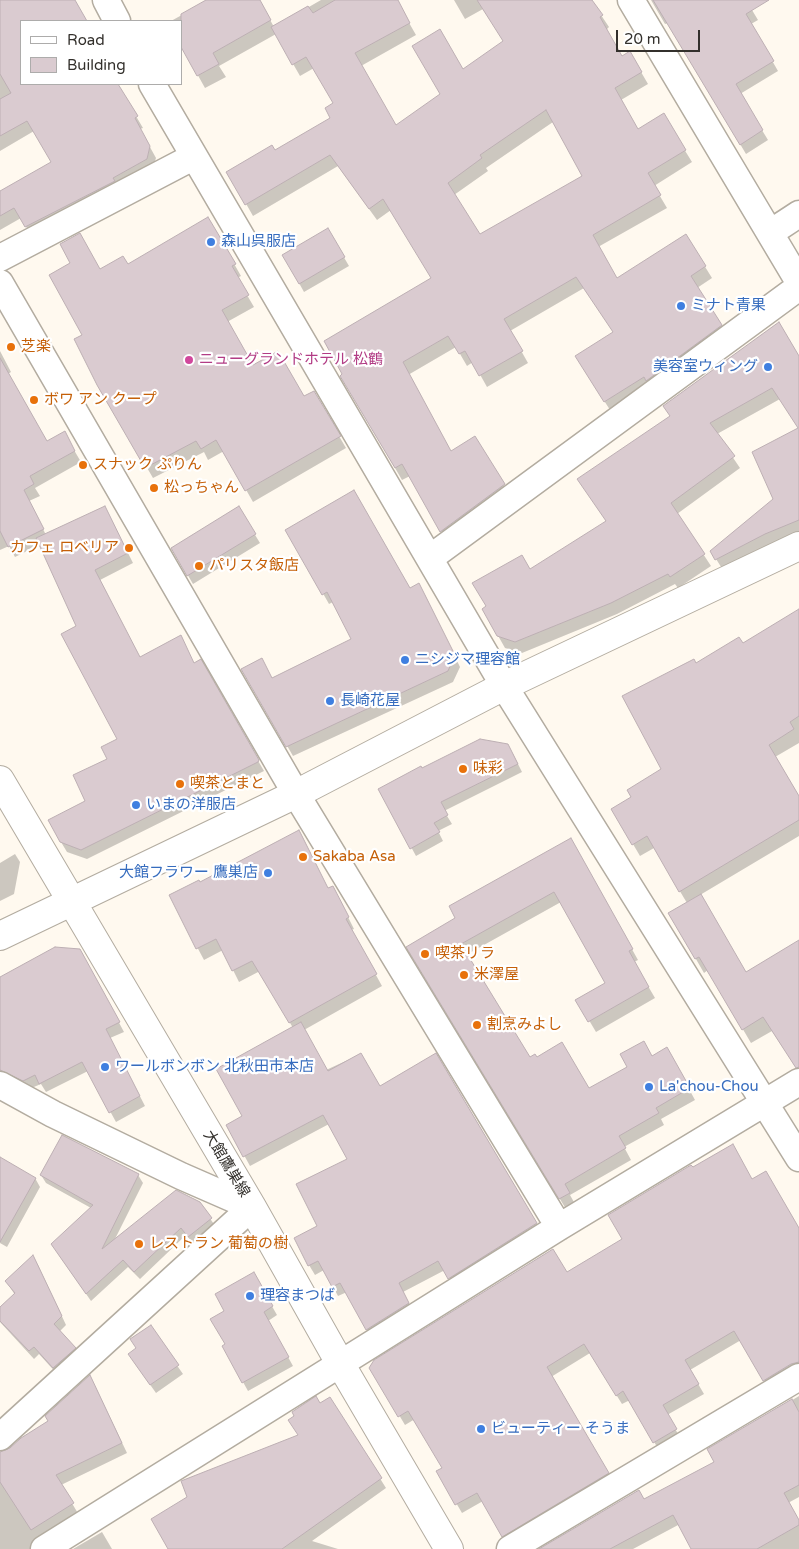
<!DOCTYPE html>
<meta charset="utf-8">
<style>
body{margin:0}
#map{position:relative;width:799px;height:1549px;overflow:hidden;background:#fff9ef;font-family:"Varela Round",sans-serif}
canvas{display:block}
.legend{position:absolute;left:20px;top:20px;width:162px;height:65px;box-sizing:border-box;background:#fff;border:1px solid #adacab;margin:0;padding:6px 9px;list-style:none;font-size:15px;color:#33302c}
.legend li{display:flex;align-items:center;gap:10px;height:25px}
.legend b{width:25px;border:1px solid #adacab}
.scale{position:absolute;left:616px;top:30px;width:84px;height:22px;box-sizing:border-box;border:2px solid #33302c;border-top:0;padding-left:6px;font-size:15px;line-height:18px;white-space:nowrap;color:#33302c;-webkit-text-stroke:4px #fff;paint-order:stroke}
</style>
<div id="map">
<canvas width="799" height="1549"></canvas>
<ul class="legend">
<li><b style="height:6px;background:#fff"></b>Road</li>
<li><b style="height:14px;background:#dacbd0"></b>Building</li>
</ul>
<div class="scale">20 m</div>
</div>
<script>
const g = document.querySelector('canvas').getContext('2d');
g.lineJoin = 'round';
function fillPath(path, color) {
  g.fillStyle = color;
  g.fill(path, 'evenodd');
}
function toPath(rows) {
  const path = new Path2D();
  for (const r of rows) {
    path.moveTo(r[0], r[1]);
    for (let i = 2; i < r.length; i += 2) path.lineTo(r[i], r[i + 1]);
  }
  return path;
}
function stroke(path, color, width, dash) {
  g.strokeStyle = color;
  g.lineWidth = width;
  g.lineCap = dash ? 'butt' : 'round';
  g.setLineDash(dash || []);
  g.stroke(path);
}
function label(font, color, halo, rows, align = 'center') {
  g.font = font + ' "Varela Round","Noto Sans JP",sans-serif';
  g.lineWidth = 4.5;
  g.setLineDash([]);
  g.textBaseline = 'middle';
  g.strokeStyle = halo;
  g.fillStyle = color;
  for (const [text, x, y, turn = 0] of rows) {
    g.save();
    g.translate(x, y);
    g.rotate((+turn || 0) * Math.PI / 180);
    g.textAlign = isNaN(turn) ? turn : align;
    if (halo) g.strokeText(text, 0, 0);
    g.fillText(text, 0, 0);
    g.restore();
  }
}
fillPath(toPath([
 [0,0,71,0,84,21,21,21,21,84,117,84,143,128,140,129,156,158,152,170,32,237,21,218,0,230,0,193,53,162,34,131,0,151],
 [209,0,259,0,274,27,321,0,396,0,416,35,361,66,396,127,441,94,463,71,504,41,483,9,465,19,454,0,591,0,609,27,606,30,622,58,630,53,648,84,621,100,638,130,663,115,692,162,654,186,667,208,598,247,616,279,686,236,712,278,697,288,728,338,612,413,583,368,614,333,584,288,510,331,528,363,487,387,473,362,467,366,456,347,408,375,451,452,474,438,511,497,448,543,410,476,402,480,342,376,433,279,391,210,377,220,338,166,253,216,228,172,275,152,332,118,334,104,314,68,300,76,276,34,219,66,226,77,205,88,181,45,181,21,171,21],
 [553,122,583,177,480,236,454,195,488,171,486,168],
 [651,0,746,0,758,20,751,24,778,71,740,94,768,140,746,154,668,23,665,24],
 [208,218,241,276,237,278,254,307,227,322,253,367,303,398,313,392,346,448,253,502,224,451,208,460,204,452,153,478,98,384,83,335,99,271,127,266],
 [328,230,349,266,304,292,284,256],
 [0,351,11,372,8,374,47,443,64,433,81,462,35,488,40,496,29,501,46,535,110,517,133,563,100,580,140,659,194,664,200,661,264,771,87,859,67,852,61,842,87,802,119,740,78,627,41,544,15,557,9,546,0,550],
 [799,358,799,534,723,570,711,551,774,500,799,429,780,399,717,434,740,468,677,514,711,566,678,588,675,584,617,614,522,653,505,648,483,609,530,570,607,522,578,479],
 [238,507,260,543,193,584,172,548],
 [287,530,409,590,425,595,460,667,453,682,293,756,243,669,272,679,353,640,333,602,329,604],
 [799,611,799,743,775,757,799,798,799,836,700,895,746,974,799,952,799,1072,772,1031,751,1043,708,970,704,973,670,914,687,903,654,848,640,856,613,810,633,797,662,769,695,664,743,645],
 [513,754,522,772,444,811,452,824,438,831,443,841,416,856,380,790,421,770],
 [571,840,638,960,634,962,655,998,596,1032,577,1000,607,983,561,902,466,955,530,1059,589,1089,667,1049,695,1100,661,1119,664,1125,624,1147,631,1160,570,1195,575,1204,566,1209,414,958,457,918],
 [15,854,20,862,14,894,0,901,0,863],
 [200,884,329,889,339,899,354,929,351,930,382,986,304,1030,326,1070,361,1054,379,1087,435,1055,542,1233,455,1287,445,1270,403,1292,414,1313,372,1339,347,1292,338,1296,324,1270,315,1275,309,1265,319,1226,348,1160,329,1124,250,1166,228,1126,244,1117,293,1028,260,971,239,982,223,950,204,960,170,896],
 [80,950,124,1032,110,1038,145,1106,116,1122,88,1071,46,1092,41,1084,29,1089,0,1081,0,979],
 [0,1159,35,1178,40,1187,7,1247,0,1243],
 [692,1169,751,1180,799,1232,799,1374,770,1390,741,1340,690,1370,704,1394,667,1415,681,1439,660,1452,630,1400,622,1404,590,1353,551,1377,613,1483,508,1545,483,1501,462,1513,438,1472,443,1468,415,1419,405,1425,371,1368,566,1274,624,1240],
 [41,1175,138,1175,143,1183,114,1241,199,1203,216,1227,194,1244,186,1235,140,1279,128,1267,91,1301,52,1245,91,1208,46,1183],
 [38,1265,66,1325,59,1332,80,1357,59,1376,39,1354,34,1359,0,1322,0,1309,15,1295,6,1281],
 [253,1273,277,1315,268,1321,293,1366,248,1391,223,1346,226,1345],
 [150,1327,183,1374,156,1393,134,1362,137,1348],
 [95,1386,127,1453,61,1485,82,1520,38,1549,0,1549,0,1453,10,1449],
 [799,1396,799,1497,788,1503,799,1522,799,1549,693,1549,680,1524,633,1549,542,1549,644,1500,716,1462,709,1450],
 [330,1399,386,1488,312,1541,338,1549,170,1549,299,1436,320,1405],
 [102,1532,112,1549,73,1549]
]), '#0003');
const building = toPath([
 [0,0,75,0,87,21,21,21,21,84,118,84,138,116,135,118,150,146,147,159,113,178,115,181,25,227,14,208,0,216,0,191,51,162,27,121,0,136,0,99,11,93,0,74,0,0],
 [206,0,260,0,271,20,213,53,219,64,197,76,181,47,181,14,206,0],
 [335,0,398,0,410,23,355,53,396,125,440,94,412,46,440,29,463,69,503,41,477,0,592,0,603,15,600,17,622,56,630,51,642,72,615,88,638,129,664,113,686,150,648,173,661,195,593,235,617,278,686,234,706,266,691,276,722,325,646,381,644,377,604,402,575,356,613,332,576,277,504,319,523,351,479,376,465,351,459,354,448,336,403,362,451,451,475,436,505,484,440,532,402,464,395,468,340,376,342,374,324,341,431,278,383,199,369,209,330,155,245,205,226,172,272,145,275,150,330,118,325,108,333,103,306,57,292,65,271,27,308,6,313,13,335,0],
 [546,110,582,176,480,234,448,183,482,158,480,155,546,110],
 [653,0,769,0,746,14,774,61,736,84,763,130,740,145,653,0],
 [208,217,236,264,232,266,249,295,222,310,253,365,278,351,304,396,314,391,341,436,245,491,216,440,201,449,196,441,145,468,97,385,74,339,82,335,49,275,70,263,60,244,80,233,100,269,123,256,128,264,208,217],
 [328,228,345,257,299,284,282,255,328,228],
 [779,322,799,356,799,520,765,534,715,560,710,551,773,499,752,452,798,428,772,388,710,423,735,456,671,503,705,554,670,577,668,574,611,603,515,642,497,636,482,609,486,606,472,583,522,555,530,569,606,521,577,479,670,416,663,406,779,322],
 [0,358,47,441,65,431,75,451,30,476,34,484,24,490,44,529,8,547,0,531,0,358],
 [354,490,410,588,419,583,455,655,448,671,286,747,241,669,262,658,272,678,351,639,327,592,322,595,285,530,354,490],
 [105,506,128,553,95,570,140,657,181,635,194,663,201,659,259,760,258,762,81,850,60,842,48,820,85,801,73,775,107,759,101,747,117,739,61,634,76,626,36,538,105,506],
 [239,506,256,534,187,576,171,548,239,506],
 [799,609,799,716,790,722,794,729,769,745,799,796,799,820,679,892,647,836,632,845,611,809,631,797,627,790,661,769,622,696,694,659,696,663,739,637,743,643,799,609],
 [480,739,508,744,518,764,441,802,448,815,434,823,440,832,410,849,378,789,421,766,422,768,480,739],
 [299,830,328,888,333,886,349,917,346,919,377,974,289,1023,252,961,232,971,216,939,196,949,169,895,199,880,200,882,299,830],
 [571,838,633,949,629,951,649,987,588,1022,575,1000,605,983,554,892,461,944,530,1057,535,1054,537,1057,562,1042,589,1088,627,1067,620,1054,644,1041,652,1056,667,1047,690,1088,656,1108,659,1113,619,1136,626,1148,565,1184,570,1193,559,1199,406,947,455,918,449,906,571,838],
 [701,894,746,972,799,940,799,1067,796,1068,763,1017,742,1030,699,957,695,959,668,913,701,894],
 [55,947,80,949,120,1022,106,1029,140,1096,109,1113,82,1062,39,1084,35,1075,23,1081,0,1070,0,977,55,947],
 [301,1022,328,1071,361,1053,380,1086,436,1053,537,1223,448,1279,438,1261,399,1283,409,1303,366,1330,340,1283,332,1287,318,1261,308,1266,294,1238,317,1226,296,1184,347,1159,323,1115,243,1157,226,1125,242,1116,216,1069,301,1022],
 [62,1135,139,1174,102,1249,176,1190,200,1202,212,1218,188,1237,181,1228,134,1272,123,1260,86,1294,51,1244,93,1205,40,1175,62,1135],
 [733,1144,752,1179,766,1171,799,1228,799,1362,791,1364,763,1381,734,1331,685,1360,699,1384,663,1405,677,1429,653,1443,623,1391,616,1396,584,1344,547,1367,609,1473,502,1537,477,1493,455,1505,436,1471,442,1468,408,1411,398,1417,369,1368,374,1360,553,1249,567,1272,622,1239,608,1215,691,1165,693,1167,733,1144],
 [0,1157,36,1178,0,1242,0,1157],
 [33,1255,62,1316,54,1324,76,1348,53,1368,34,1347,29,1351,0,1321,0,1307,15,1293,5,1281,33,1255],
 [254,1272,273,1306,264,1312,289,1357,242,1383,222,1346,225,1344,210,1319,224,1311,215,1294,254,1272],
 [151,1325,179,1365,150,1385,128,1354,136,1348,130,1339,151,1325],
 [90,1375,122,1443,56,1475,74,1503,31,1530,0,1482,0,1452,10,1448,21,1438,48,1421,45,1416,90,1375],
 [316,1396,320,1403,330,1397,382,1478,282,1549,168,1549,151,1519,187,1497,181,1481,298,1435,288,1420,294,1416,292,1412,316,1396],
 [792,1399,799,1412,799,1485,784,1493,799,1520,799,1525,757,1549,691,1549,673,1515,610,1549,539,1549,639,1490,644,1499,714,1462,707,1449,792,1399]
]);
fillPath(building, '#dacbd0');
stroke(building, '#bdafb3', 1);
const street = toPath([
 [106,0,117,21],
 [631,0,799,282],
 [152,84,504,686,799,1158],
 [770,233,799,214],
 [0,258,193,157],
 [0,283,296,794,559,1227],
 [430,558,799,287],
 [0,1085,53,1114,181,1176,252,1207,0,1437],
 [44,1549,559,1227,799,1082],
 [510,1549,799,1377]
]);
const secondary = toPath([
 [0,780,252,1207,341,1365,449,1549],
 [0,936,296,794,504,686,799,546]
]);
stroke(street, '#b3aca0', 29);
stroke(secondary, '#b3aca0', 30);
stroke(street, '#fff', 26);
stroke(secondary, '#fff', 28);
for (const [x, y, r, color] of [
 [211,242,5,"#3f7fe0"],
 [681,306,5,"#3f7fe0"],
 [11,347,5,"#e8710a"],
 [189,360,5,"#d1479c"],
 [768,367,5,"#3f7fe0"],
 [34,400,5,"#e8710a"],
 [83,465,5,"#e8710a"],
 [154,488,5,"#e8710a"],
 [129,548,5,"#e8710a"],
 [199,566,5,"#e8710a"],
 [405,660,5,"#3f7fe0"],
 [330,701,5,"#3f7fe0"],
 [463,769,5,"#e8710a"],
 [180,784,5,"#e8710a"],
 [136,805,5,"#3f7fe0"],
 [303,857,5,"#e8710a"],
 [268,873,5,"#3f7fe0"],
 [425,954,5,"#e8710a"],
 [464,975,5,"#e8710a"],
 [477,1025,5,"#e8710a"],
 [105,1067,5,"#3f7fe0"],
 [649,1087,5,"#3f7fe0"],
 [139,1244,5,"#e8710a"],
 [250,1296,5,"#3f7fe0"],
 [481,1429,5,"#3f7fe0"]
]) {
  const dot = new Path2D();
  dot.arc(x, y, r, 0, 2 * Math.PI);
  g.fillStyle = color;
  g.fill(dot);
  stroke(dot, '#fff', 2);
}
label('15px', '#366cbe', '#fff', [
 ["森山呉服店",221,242],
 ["ミナト青果",691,306],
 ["美容室ウィング",758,367,"right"],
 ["ニシジマ理容館",415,660],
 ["長崎花屋",340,701],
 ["いまの洋服店",146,805],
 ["大館フラワー 鷹巣店",258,873,"right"],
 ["ワールボンボン 北秋田市本店",115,1067],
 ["La'chou-Chou",659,1087],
 ["理容まつば",260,1296],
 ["ビューティー そうま",491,1429]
], 'left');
label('15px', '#c56008', '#fff', [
 ["芝楽",21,347],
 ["ボワ アン クープ",44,400],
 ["スナック ぷりん",93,465],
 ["松っちゃん",164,488],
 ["カフェ ロベリア",119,548,"right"],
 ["パリスタ飯店",209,566],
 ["味彩",473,769],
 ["喫茶とまと",190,784],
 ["Sakaba Asa",313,857],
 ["喫茶リラ",435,954],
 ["米澤屋",474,975],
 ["割烹みよし",487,1025],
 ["レストラン 葡萄の樹",149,1244]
], 'left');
label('15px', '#b23c85', '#fff', [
 ["ニューグランドホテル 松鶴",199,360]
], 'left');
label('15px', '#33302c', '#fff', [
 ["大館鷹巣線",226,1164,59]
]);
</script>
